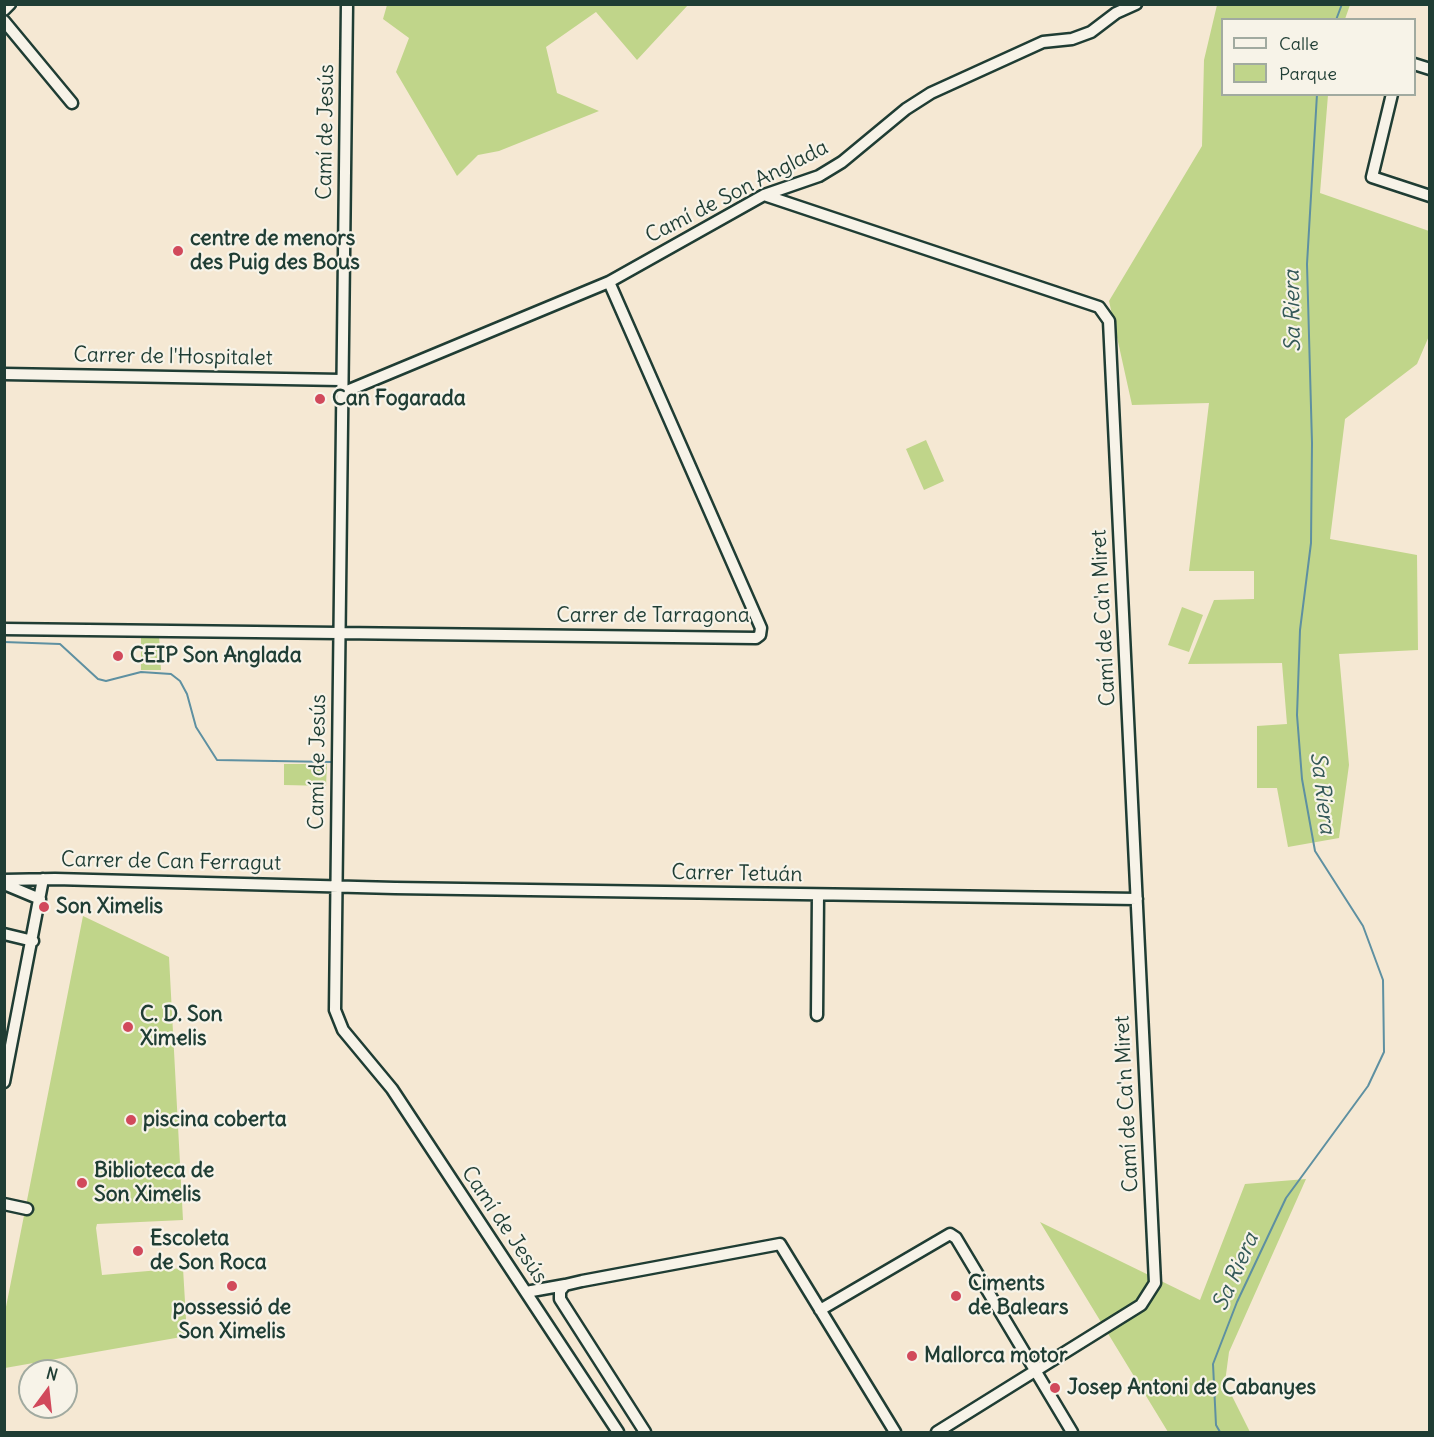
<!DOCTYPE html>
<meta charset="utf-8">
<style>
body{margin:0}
#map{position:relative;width:1434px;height:1437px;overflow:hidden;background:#f5e8d3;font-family:Delius,sans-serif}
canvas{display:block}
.frame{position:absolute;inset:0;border:6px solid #1f3d34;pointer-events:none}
.legend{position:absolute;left:1221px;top:18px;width:195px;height:78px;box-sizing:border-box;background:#f7f3e8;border:2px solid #a1aaa0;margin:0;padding:8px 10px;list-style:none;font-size:18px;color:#1f3d34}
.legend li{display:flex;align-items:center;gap:12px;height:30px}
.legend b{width:30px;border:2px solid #a1aaa0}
.north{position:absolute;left:18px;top:1359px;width:60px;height:60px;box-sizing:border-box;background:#f7f3e8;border:2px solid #a1aaa0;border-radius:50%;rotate:15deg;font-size:16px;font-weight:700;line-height:24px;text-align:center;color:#1f3d34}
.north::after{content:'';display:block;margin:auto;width:21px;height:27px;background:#d1495b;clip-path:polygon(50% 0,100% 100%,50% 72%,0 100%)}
</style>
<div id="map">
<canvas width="1434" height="1437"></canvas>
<div class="frame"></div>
<ul class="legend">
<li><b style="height:8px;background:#f7f3e8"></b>Calle</li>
<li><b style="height:16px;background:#c0d58a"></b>Parque</li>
</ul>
<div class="north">N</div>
</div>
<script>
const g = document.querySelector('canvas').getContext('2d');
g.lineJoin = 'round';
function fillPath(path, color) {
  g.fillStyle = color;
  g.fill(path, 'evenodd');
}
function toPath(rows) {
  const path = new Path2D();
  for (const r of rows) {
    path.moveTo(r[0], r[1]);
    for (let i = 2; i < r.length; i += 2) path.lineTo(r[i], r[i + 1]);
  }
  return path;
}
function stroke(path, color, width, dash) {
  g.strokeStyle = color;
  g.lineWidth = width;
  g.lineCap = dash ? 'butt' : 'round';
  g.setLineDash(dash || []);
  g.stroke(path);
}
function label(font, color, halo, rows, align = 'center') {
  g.font = font + ' Delius,sans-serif';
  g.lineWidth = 4.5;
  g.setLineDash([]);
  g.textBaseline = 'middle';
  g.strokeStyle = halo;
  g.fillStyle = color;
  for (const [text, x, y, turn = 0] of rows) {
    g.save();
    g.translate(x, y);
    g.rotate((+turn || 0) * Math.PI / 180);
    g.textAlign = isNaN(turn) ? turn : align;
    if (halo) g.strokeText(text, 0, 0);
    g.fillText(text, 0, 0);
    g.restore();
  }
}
fillPath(toPath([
 [387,5,387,4,688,5,637,60,596,12,546,47,557,93,599,111,499,151,478,155,457,176,396,72,409,38,383,19],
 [1217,5,1350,5,1345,19,1222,20,1222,94,1328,95,1320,193,1429,231,1429,336,1417,364,1345,419,1330,539,1417,555,1418,650,1339,654,1349,765,1339,838,1288,847,1277,788,1257,788,1257,726,1287,724,1282,663,1188,664,1214,600,1254,599,1254,571,1189,571,1209,403,1132,405,1109,301,1202,146,1204,60],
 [926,440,944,481,924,490,906,449],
 [1182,607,1203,615,1189,652,1168,645],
 [141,635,159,635,161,670,141,670],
 [284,764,327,764,326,786,284,785],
 [83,916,169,957,183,1220,97,1224,96,1228,102,1275,183,1268,187,1336,5,1368,5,1312],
 [1306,1179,1229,1352,1225,1382,1250,1432,1168,1432,1040,1222,1200,1300,1245,1184]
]), '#c0d58a');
stroke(toPath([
 [1336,20,1342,4],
 [4,642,60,644,98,679,106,681,141,672,171,674,180,681,187,694,196,727,217,760,332,762],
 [1220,1432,1216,1425,1213,1364,1237,1302,1286,1198,1368,1086,1384,1052,1383,980,1363,926,1315,851,1302,779,1297,715,1300,630,1311,543,1312,443,1307,264,1317,94]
]), '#5e90a1', 2);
const minor = toPath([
 [347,4,335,1010,343,1030,392,1089,618,1432],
 [4,10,10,4],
 [4,21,72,103],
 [1414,64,1430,69],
 [1392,94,1372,177,1430,196],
 [764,195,1099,307,1109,321,1155,1283,1141,1305,937,1432],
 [4,374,341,380],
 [342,393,609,282,764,195,819,176,842,162,906,109,931,93,1043,42,1072,39,1091,32,1116,13,1136,4],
 [4,629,756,638,760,635,761,628,609,282],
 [4,880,55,879,395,888,1137,899],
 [4,884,40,899],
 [4,934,33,941],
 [817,1015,818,895],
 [4,1082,43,879],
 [4,1204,27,1209],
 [526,1292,565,1285],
 [820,1310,950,1234,956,1238,1072,1432],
 [645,1432,560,1299,560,1291,565,1285,582,1281,780,1244,895,1432]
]);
stroke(minor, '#1f3d34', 15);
stroke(minor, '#f7f3e8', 10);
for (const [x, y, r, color] of [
 [178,251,6,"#d1495b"],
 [320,399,6,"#d1495b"],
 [118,656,6,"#d1495b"],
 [44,907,6,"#d1495b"],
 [128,1027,6,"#d1495b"],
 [131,1120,6,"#d1495b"],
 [82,1183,6,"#d1495b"],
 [138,1251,6,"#d1495b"],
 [232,1286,6,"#d1495b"],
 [956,1296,6,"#d1495b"],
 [912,1356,6,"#d1495b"],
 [1055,1388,6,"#d1495b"]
]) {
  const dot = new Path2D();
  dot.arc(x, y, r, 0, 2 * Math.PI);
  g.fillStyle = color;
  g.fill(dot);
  stroke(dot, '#f7f3e8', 2);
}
label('21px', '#1f3d34', '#f7f3e8', [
 ["Camí de Jesús",326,132,-89],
 ["Camí de Son Anglada",737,192,-27],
 ["Carrer de l'Hospitalet",173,357,1],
 ["Carrer de Tarragona",653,616],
 ["Camí de Ca'n Miret",1104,618,-93],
 ["Camí de Jesús",318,762,-89],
 ["Carrer de Can Ferragut",171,862,1],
 ["Carrer Tetuán",737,874,1],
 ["Camí de Ca'n Miret",1127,1104,-93],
 ["Camí de Jesús",504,1225,56]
]);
label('bold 21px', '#1f3d34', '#f7f3e8', [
 ["centre de menors",190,239],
 ["des Puig des Bous",190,263],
 ["Can Fogarada",332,399],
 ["CEIP Son Anglada",130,656],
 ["Son Ximelis",56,907],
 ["C. D. Son",140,1015],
 ["Ximelis",140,1039],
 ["piscina coberta",143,1120],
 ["Biblioteca de",94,1171],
 ["Son Ximelis",94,1195],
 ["Escoleta",150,1239],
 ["de Son Roca",150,1263],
 ["Ciments",968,1284],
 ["de Balears",968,1308],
 ["possessió de",232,1308,"center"],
 ["Son Ximelis",232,1332,"center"],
 ["Mallorca motor",924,1356],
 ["Josep Antoni de Cabanyes",1067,1388]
], 'left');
label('italic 22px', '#345958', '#f7f3e8', [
 ["Sa Riera",1293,311,-91],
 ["Sa Riera",1322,793,83],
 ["Sa Riera",1236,1272,-66]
]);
</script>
